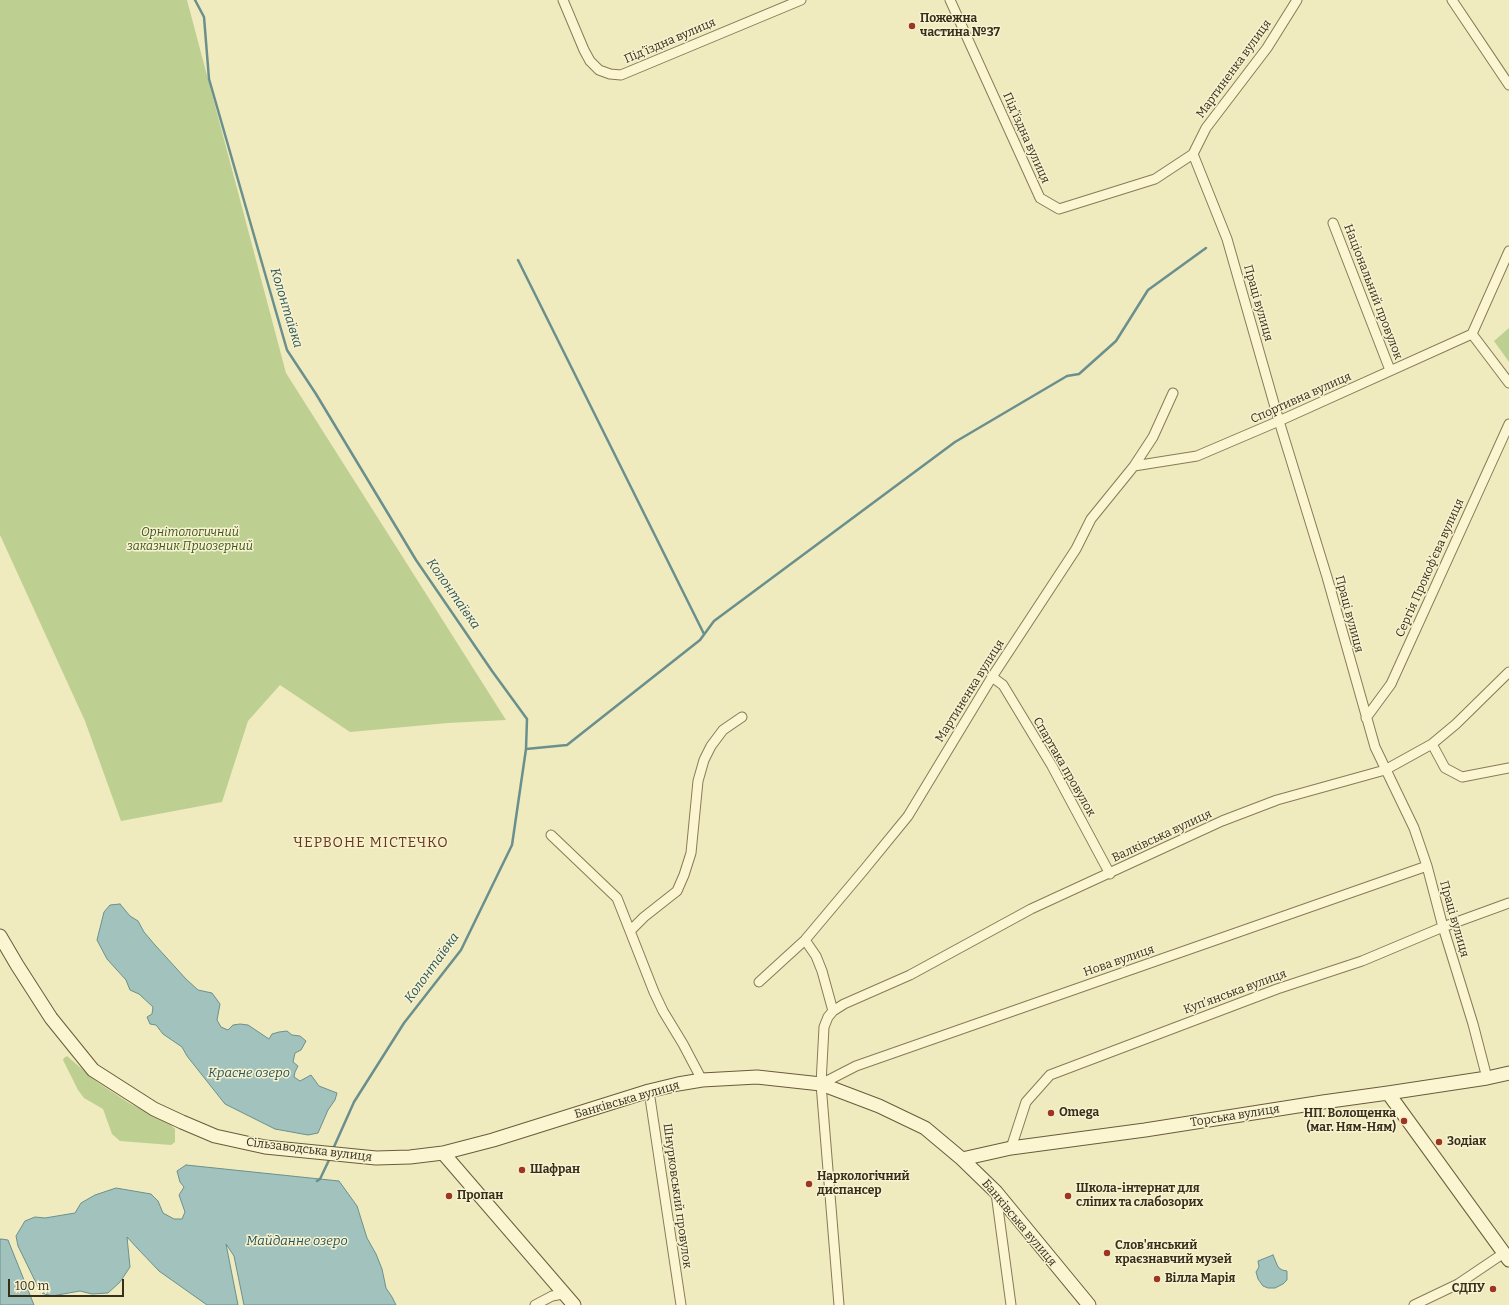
<!DOCTYPE html>
<meta charset="utf-8">
<style>
body{margin:0}
#map{position:relative;width:1509px;height:1305px;overflow:hidden;background:#f0eabf;font-family:Bitter,serif}
canvas{display:block}
.scale{position:absolute;left:8px;top:1279px;width:116px;height:18px;box-sizing:border-box;border:2px solid #382e1c;border-top:0;padding-left:5px;font-size:12px;line-height:14px;white-space:nowrap;color:#382e1c;-webkit-text-stroke:3px #f7f2cf;paint-order:stroke}
</style>
<div id="map">
<canvas width="1509" height="1305"></canvas>
<div class="scale">100 m</div>
</div>
<script>
const g = document.querySelector('canvas').getContext('2d');
g.lineJoin = 'round';
function fillPath(path, color) {
  g.fillStyle = color;
  g.fill(path, 'evenodd');
}
function toPath(rows) {
  const path = new Path2D();
  for (const r of rows) {
    path.moveTo(r[0], r[1]);
    for (let i = 2; i < r.length; i += 2) path.lineTo(r[i], r[i + 1]);
  }
  return path;
}
function stroke(path, color, width, dash) {
  g.strokeStyle = color;
  g.lineWidth = width;
  g.lineCap = dash ? 'butt' : 'round';
  g.setLineDash(dash || []);
  g.stroke(path);
}
function label(font, color, halo, rows, align = 'center') {
  g.font = font + ' Bitter,serif';
  g.lineWidth = 3;
  g.setLineDash([]);
  g.textBaseline = 'middle';
  g.strokeStyle = halo;
  g.fillStyle = color;
  for (const [text, x, y, turn = 0] of rows) {
    g.save();
    g.translate(x, y);
    g.rotate((+turn || 0) * Math.PI / 180);
    g.textAlign = isNaN(turn) ? turn : align;
    if (halo) g.strokeText(text, 0, 0);
    g.fillText(text, 0, 0);
    g.restore();
  }
}
fillPath(toPath([
 [0,0,187,0,286,373,506,720,448,723,350,732,280,685,248,721,222,802,121,821,85,721,0,535],
 [1509,328,1509,362,1494,341],
 [67,1056,97,1082,129,1103,170,1124,175,1129,175,1142,171,1145,120,1141,112,1134,103,1109,84,1098,78,1090,63,1060,64,1058]
]), '#becf92');
const water = toPath([
 [120,904,130,916,138,921,144,932,155,945,186,979,198,990,212,993,220,1004,217,1020,221,1027,228,1030,233,1025,240,1024,248,1025,269,1039,272,1034,279,1032,287,1031,292,1035,300,1036,306,1041,301,1050,295,1053,293,1062,298,1066,295,1072,294,1077,300,1081,311,1075,319,1086,337,1093,335,1100,328,1110,318,1133,308,1135,275,1129,225,1104,187,1056,182,1047,163,1034,156,1025,150,1024,147,1017,152,1014,153,1007,139,994,130,990,126,980,107,959,97,940,104,912,110,905,120,904],
 [186,1165,339,1181,357,1206,367,1238,376,1254,382,1269,386,1288,392,1297,396,1305,244,1305,234,1256,226,1244,238,1305,207,1305,159,1271,139,1250,127,1237,130,1267,120,1282,108,1293,92,1294,80,1291,52,1296,41,1293,18,1246,16,1236,25,1221,35,1217,45,1218,75,1213,81,1203,95,1195,116,1188,151,1194,158,1201,163,1213,174,1219,182,1219,185,1212,179,1195,184,1187,180,1182,177,1171,186,1165],
 [1,1239,8,1240,34,1305,0,1305,0,1240,1,1239],
 [1273,1255,1278,1267,1282,1270,1287,1271,1287,1280,1283,1284,1275,1288,1268,1288,1263,1286,1258,1279,1256,1272,1259,1267,1258,1261,1273,1255]
]);
fillPath(water, '#a2c2be');
stroke(water, '#69908d', 1);
stroke(toPath([
 [195,0,204,17,209,79,287,350,316,394,416,560,492,671,527,719,526,749,512,845,461,950,404,1023,354,1102,333,1149],
 [518,260,704,634],
 [526,749,567,745,700,640,714,621,955,442,1067,376,1079,374,1116,341,1148,290,1206,248],
 [317,1181,320,1179,330,1158]
]), '#69908d', 2.5);
const street = toPath([
 [563,0,584,50,590,61,599,70,610,74,621,75,801,0],
 [950,0,1040,198,1059,209,1155,179,1193,154,1206,128,1267,48,1297,0],
 [1452,0,1509,85],
 [1193,154,1227,239,1279,421,1327,577,1375,747,1414,828,1427,866,1443,927,1473,1024,1487,1078],
 [1333,223,1390,370],
 [1509,251,1472,334,1509,383],
 [1134,466,1197,456,1279,421,1472,334],
 [992,677,1003,685,1052,766,1110,874],
 [1366,718,1391,684,1509,424],
 [1432,744,1445,768,1462,777,1509,768],
 [551,835,617,898,654,992,663,1011,683,1044,702,1080],
 [630,931,644,917,677,891,684,875,691,853,698,781,704,760,711,746,723,730,742,717],
 [805,940,816,956,822,971,833,1011],
 [759,982,805,940,863,871,908,816,992,677,1076,549,1091,519,1134,466,1153,437,1173,393],
 [821,1084,856,1066,1427,866],
 [649,1091,681,1305],
 [1011,1148,1026,1102,1050,1075,1277,989,1362,961,1443,927,1509,903],
 [996,1193,1011,1305],
 [535,1305,552,1296,563,1294],
 [839,1305,821,1084,824,1027,828,1017,833,1011,844,1004,910,975,1031,909,1222,821,1277,800,1385,770,1432,744,1456,724,1509,672],
 [1414,1305,1458,1284,1504,1253]
]);
const secondary = toPath([
 [0,936,17,965,51,1018,93,1070,154,1109,182,1122,215,1136,265,1147,376,1158,410,1157,443,1153,493,1140,649,1091,678,1084,702,1080,757,1077,821,1084,879,1106,925,1128,962,1159,996,1192,1089,1305],
 [1388,1093,1509,1260],
 [443,1153,574,1305],
 [962,1159,1011,1148,1145,1130,1323,1102,1388,1093,1487,1078,1509,1073]
]);
stroke(street, '#8a7a56', 11);
stroke(secondary, '#6b5b3a', 15);
stroke(street, '#fbf5d2', 9);
stroke(secondary, '#fbf5d2', 13);
for (const [x, y, r, color] of [
 [912,26,4,"#9c3623"],
 [1051,1113,4,"#9c3623"],
 [1404,1121,4,"#9c3623"],
 [1439,1142,4,"#9c3623"],
 [522,1170,4,"#9c3623"],
 [809,1184,4,"#9c3623"],
 [449,1196,4,"#9c3623"],
 [1068,1196,4,"#9c3623"],
 [1107,1253,4,"#9c3623"],
 [1157,1279,4,"#9c3623"],
 [1493,1289,4,"#9c3623"]
]) {
  const dot = new Path2D();
  dot.arc(x, y, r, 0, 2 * Math.PI);
  g.fillStyle = color;
  g.fill(dot);
  stroke(dot, '#f7f2cf', 1.5);
}
label('bold 12px', '#382e1c', '#f7f2cf', [
 ["Пожежна",920,19],
 ["частина №37",920,33],
 ["Omega",1059,1113],
 ["НП. Волощенка",1396,1114,"right"],
 ["(маг. Ням-Ням)",1396,1128,"right"],
 ["Зодіак",1447,1142],
 ["Шафран",530,1170],
 ["Наркологічний",817,1177],
 ["диспансер",817,1191],
 ["Школа-інтернат для",1076,1189],
 ["сліпих та слабозорих",1076,1203],
 ["Пропан",457,1196],
 ["Слов'янський",1115,1246],
 ["краєзнавчий музей",1115,1260],
 ["Вілла Марія",1165,1279],
 ["СДПУ",1485,1289,"right"]
], 'left');
label('12px', '#382e1c', '#f7f2cf', [
 ["Під’їздна вулиця",670,41,-23],
 ["Мартиненка вулиця",1234,69,-54],
 ["Під’їздна вулиця",1026,138,66],
 ["Національний провулок",1373,292,69],
 ["Праці вулиця",1258,303,74],
 ["Спортивна вулиця",1301,398,-24],
 ["Сергія Прокоф’єва вулиця",1430,568,-66],
 ["Праці вулиця",1349,614,75],
 ["Мартиненка вулиця",970,691,-58],
 ["Спартака провулок",1064,767,60],
 ["Валківська вулиця",1162,836,-25],
 ["Праці вулиця",1454,919,74],
 ["Нова вулиця",1119,961,-19],
 ["Куп’янська вулиця",1235,992,-20],
 ["Банківська вулиця",627,1100,-16],
 ["Торська вулиця",1235,1116,-9],
 ["Сільзаводська вулиця",309,1150,7],
 ["Шнурковський провулок",677,1196,82],
 ["Банківська вулиця",1019,1223,50]
]);
label('italic 12px', '#405621', '#f7f2cf', [
 ["Орнiтологичний",190,533],
 ["заказник Приозерний",190,547]
]);
label('italic 13px', '#2a5459', '#f7f2cf', [
 ["Колонтаївка",286,308,73],
 ["Колонтаївка",453,594,55],
 ["Колонтаївка",432,968,-54],
 ["Красне озеро",249,1073],
 ["Майданне озеро",297,1241]
]);
g.letterSpacing = '1px';
label('14px', '#673619', '#f7f2cf', [
 ["ЧЕРВОНЕ МІСТЕЧКО",371,843]
]);
g.letterSpacing = '0px';
</script>
